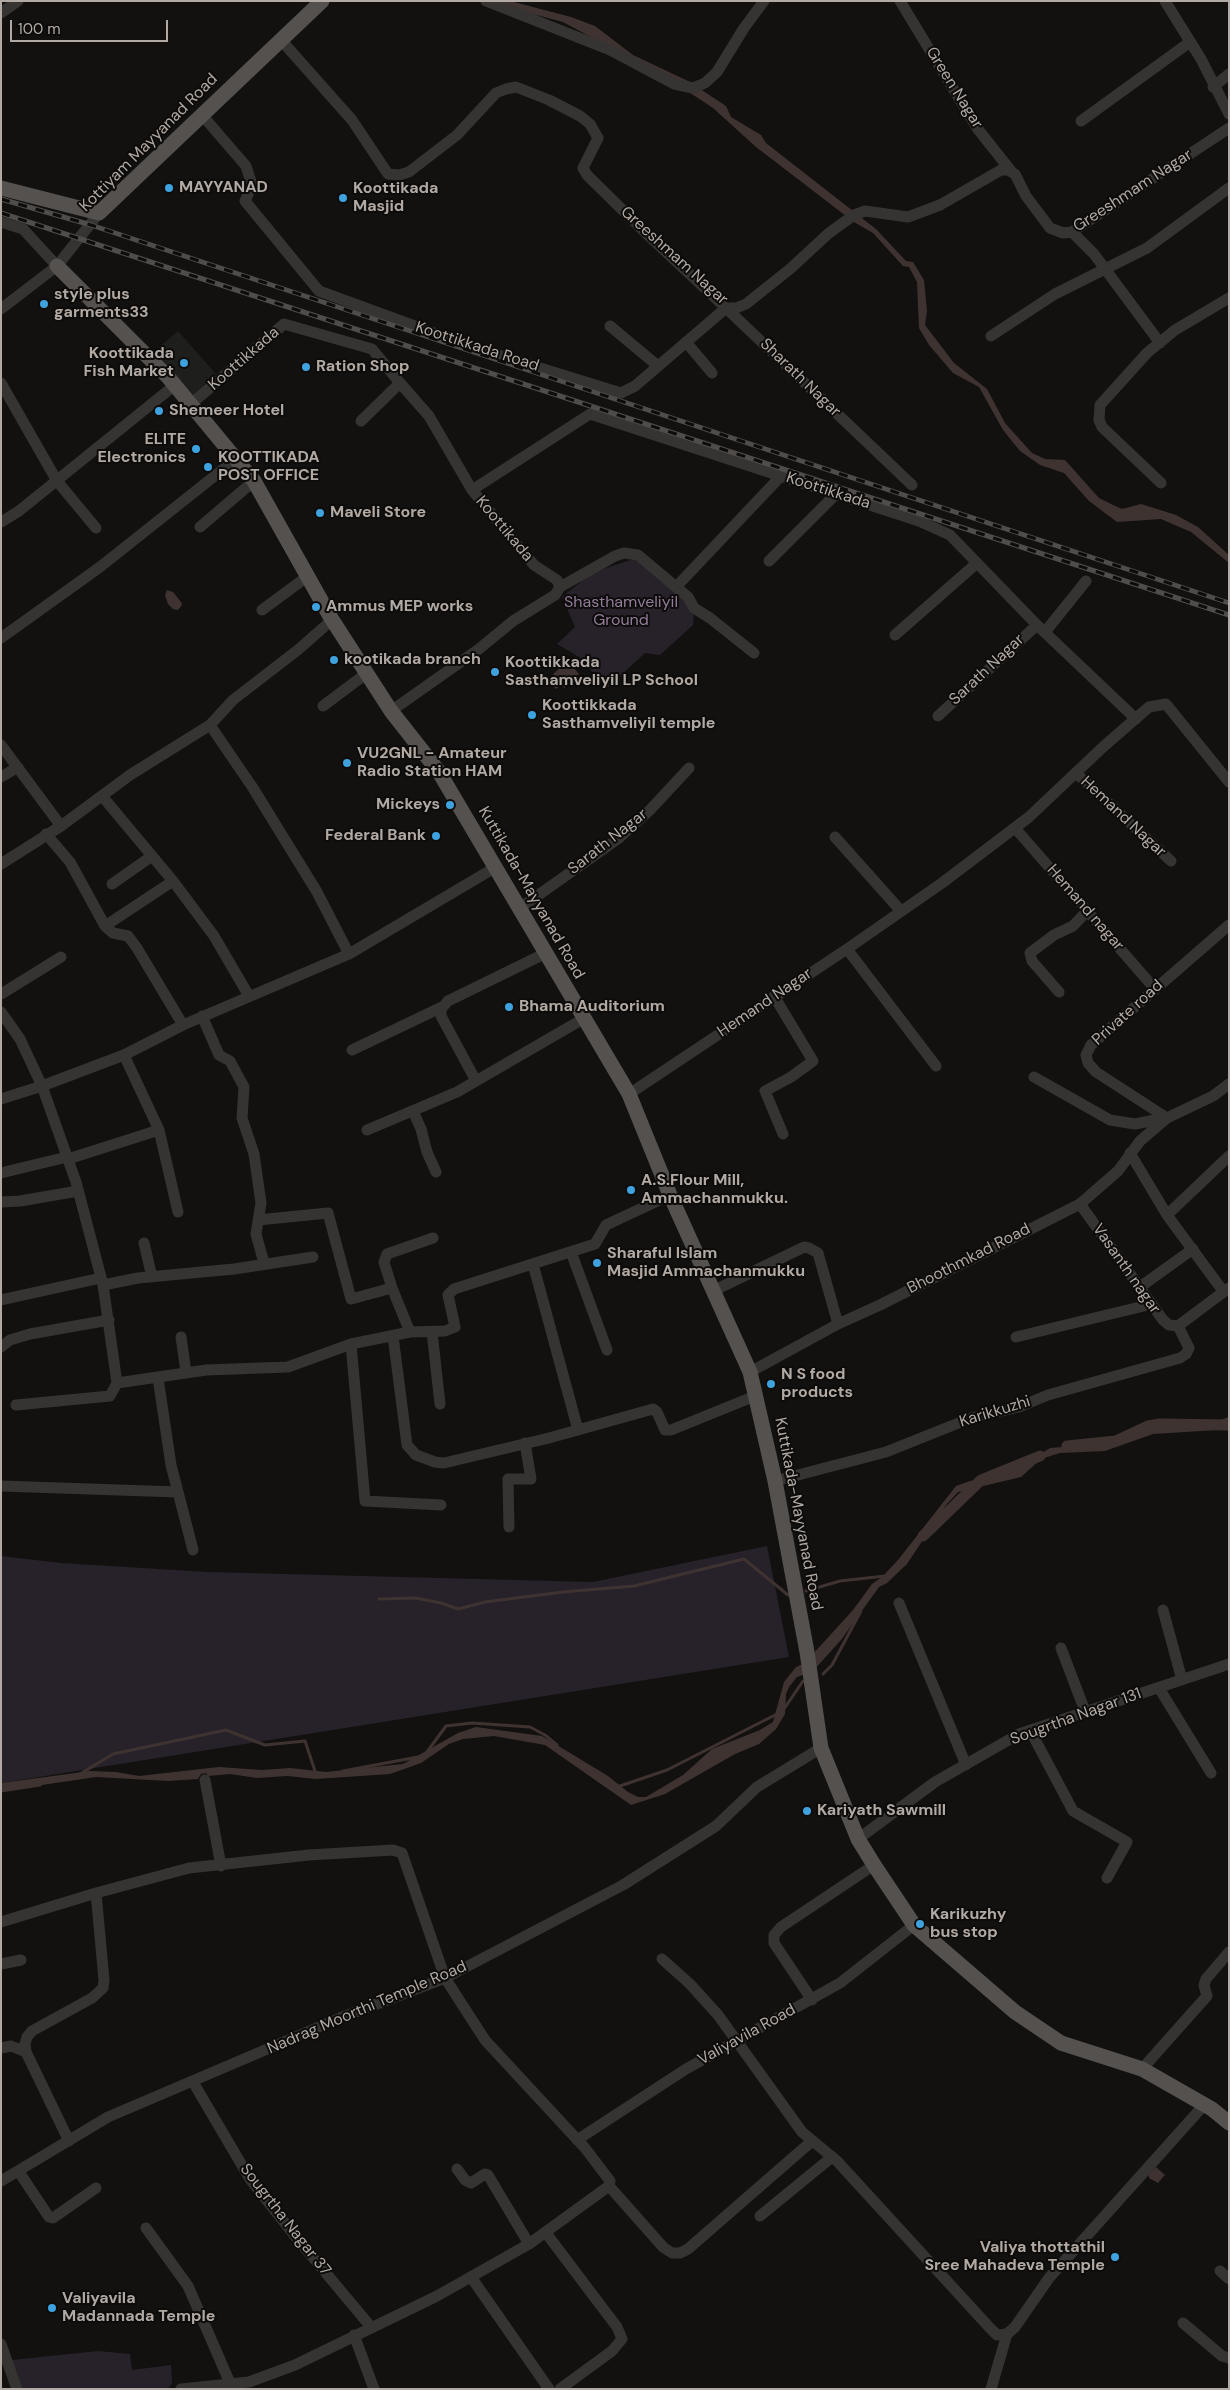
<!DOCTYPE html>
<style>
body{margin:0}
#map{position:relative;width:1230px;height:2390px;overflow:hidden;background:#121110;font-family:"DM Sans",sans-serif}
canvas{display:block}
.frame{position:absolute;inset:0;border:2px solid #b1a9a3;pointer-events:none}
.scale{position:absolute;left:10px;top:20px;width:158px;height:22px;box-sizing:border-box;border:2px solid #b1a9a3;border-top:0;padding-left:6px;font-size:15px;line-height:18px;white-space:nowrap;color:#b1a9a3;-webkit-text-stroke:4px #0d0c0b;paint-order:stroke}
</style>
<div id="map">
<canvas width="1230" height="2390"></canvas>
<div class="frame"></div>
<div class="scale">100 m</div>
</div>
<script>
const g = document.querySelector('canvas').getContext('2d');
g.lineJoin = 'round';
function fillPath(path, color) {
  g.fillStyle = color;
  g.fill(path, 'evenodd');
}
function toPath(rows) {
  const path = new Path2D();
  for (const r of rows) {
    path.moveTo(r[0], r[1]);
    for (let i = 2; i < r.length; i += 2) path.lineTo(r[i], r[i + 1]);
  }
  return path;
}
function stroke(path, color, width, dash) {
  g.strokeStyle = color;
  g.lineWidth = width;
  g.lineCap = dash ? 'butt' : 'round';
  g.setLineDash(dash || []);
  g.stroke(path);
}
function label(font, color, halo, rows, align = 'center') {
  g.font = font + ' "DM Sans",sans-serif';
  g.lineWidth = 4;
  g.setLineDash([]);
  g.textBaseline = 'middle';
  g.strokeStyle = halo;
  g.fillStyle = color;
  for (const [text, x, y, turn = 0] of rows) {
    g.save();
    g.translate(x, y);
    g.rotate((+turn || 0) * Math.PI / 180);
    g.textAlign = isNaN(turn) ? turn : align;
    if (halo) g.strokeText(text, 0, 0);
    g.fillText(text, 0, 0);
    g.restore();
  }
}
fillPath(toPath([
 [178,331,216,374,191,397,152,353]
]), '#1e1e1d');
fillPath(toPath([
 [634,559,651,568,688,604,694,613,693,625,660,655,645,653,607,688,579,657,557,644,575,627,562,597,593,572],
 [767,1546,789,1657,1,1783,1,1556,61,1563,208,1572,593,1582],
 [98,2351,130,2354,132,2370,171,2365,172,2383,168,2389,23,2389,12,2360]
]), '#272129');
fillPath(toPath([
 [496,1,510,1,571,17,595,26,633,55,688,81,726,106,731,117,761,135,766,143,853,211,846,216,756,147,713,108,669,79,563,22,503,6],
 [859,216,876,229,906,261,913,262,924,280,927,311,925,325,954,363,987,389,1005,423,1032,453,1045,459,1065,460,1099,498,1113,505,1122,509,1141,504,1176,515,1198,527,1229,555,1229,563,1191,532,1161,519,1117,522,1089,501,1064,473,1040,465,1020,451,1003,430,979,387,953,373,929,345,919,328,917,282,909,267,903,266,873,233,852,221],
 [167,590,173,592,181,602,182,605,178,610,173,609,168,604,165,595],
 [568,661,579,674,564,688,561,685,556,689,550,683,555,678,553,674],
 [1229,1417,1229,1423,1217,1430,1153,1434,1105,1451,1060,1453,1041,1459,1021,1477,958,1492,946,1505,907,1564,887,1583,879,1587,841,1640,814,1670,812,1655,853,1610,872,1584,882,1577,898,1560,956,1486,970,1481,1008,1475,1050,1448,1100,1444,1150,1427,1208,1424],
 [803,1664,806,1674,797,1677,789,1687,786,1694,785,1714,776,1729,759,1744,735,1754,665,1794,631,1805,545,1745,494,1736,463,1739,449,1744,421,1763,390,1774,316,1779,287,1776,257,1778,230,1774,208,1776,206,1773,201,1774,198,1779,168,1781,96,1777,1,1791,1,1783,90,1771,116,1772,139,1776,219,1767,262,1770,290,1768,326,1772,403,1764,458,1733,476,1727,542,1736,608,1776,628,1792,638,1797,646,1797,683,1775,712,1749,760,1730,773,1722,784,1682,796,1667],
 [1156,2167,1165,2175,1158,2183,1149,2178,1149,2174]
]), '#3f3331');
stroke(toPath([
 [806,1591,840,1581,885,1576],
 [379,1599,416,1598,441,1603,458,1609,485,1602,563,1592,634,1586,744,1559,788,1595],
 [823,1674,832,1665,861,1611],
 [784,1709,803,1681],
 [427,1752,446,1726,472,1723,530,1727,545,1735,557,1745],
 [343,1771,418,1757],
 [80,1774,113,1754,226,1730,265,1745,305,1741,316,1774],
 [617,1787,667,1770,777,1714],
 [1,1791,40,1785]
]), '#3f3331', 3);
stroke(toPath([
 [1067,1446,1116,1441,1148,1426,1160,1424,1229,1425],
 [923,1536,981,1480,1040,1456]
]), '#3f3331', 11);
stroke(toPath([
 [486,1,610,50,674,84,693,88,705,83,717,72,744,28,764,1],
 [900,1,977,128,1011,171],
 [1165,1,1201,59,1229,114],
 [1,13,18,1],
 [281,40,352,120,388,174,399,175,409,172,457,135,496,93,506,89,516,87,549,100,580,116,590,124,598,138,583,168,587,175,649,236,726,308,736,308,746,304,790,269,829,233,854,215,865,211,908,217,940,205,1001,170,1008,170,1015,174,1026,196,1050,228,1063,233,1072,232,1229,128],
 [1213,87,1229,74],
 [202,115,246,166,252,185,245,201,319,291,472,347,621,393,635,386,726,308,912,485],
 [1081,121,1190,42],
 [1,222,23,229,57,266],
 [1072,232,1094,254,1160,343],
 [1,309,57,266,99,213],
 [610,326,658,366],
 [991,336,1055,294,1147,248,1229,188],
 [686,342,712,373],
 [1,383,57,481,96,528],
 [191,404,284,324,372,349,400,383],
 [361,421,400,383,429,416,472,490,534,565,557,580,560,587,555,595,513,621,479,649,391,711],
 [1161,483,1102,427,1099,420,1100,405,1147,353,1175,330,1229,298],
 [472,490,590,414,919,521,950,535,1037,625,1136,719],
 [1,522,19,511,175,385],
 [200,527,254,481],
 [769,561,836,494],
 [560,587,615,556,624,553,638,555,688,597,694,608,710,618,754,653],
 [676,587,781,476],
 [262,610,308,576],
 [1045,632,1086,581],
 [895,635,977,563],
 [1,638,100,567,236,459],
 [323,706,367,673],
 [938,716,1037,625],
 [210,725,253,788,317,892,349,954],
 [1,745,61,826],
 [1076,773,1171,861],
 [1,777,18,767],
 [102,796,173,881,214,936,249,996],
 [1015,828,1155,989],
 [46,834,70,862,105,926,113,933,128,936,137,948,183,1025],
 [835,837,901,911],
 [1,864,61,826,130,775,210,725,233,700,299,649,333,619],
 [112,884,152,856],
 [520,908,619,838,650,810,689,768],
 [105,926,173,881],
 [847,949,936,1066],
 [1059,992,1032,961,1030,953,1054,935,1073,926,1087,911],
 [1,994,61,957],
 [774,996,813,1061,791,1077,765,1091,783,1134],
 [1,1012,20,1039,42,1086,76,1182,103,1285,117,1383,206,1370,288,1367,351,1344,410,1332,445,1331,455,1327,448,1295,454,1289,595,1244,606,1225,670,1195],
 [202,1016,219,1055,230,1061,244,1087,242,1118,254,1154,261,1203,256,1234,264,1263],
 [352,1050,442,1007],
 [124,1055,159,1130,178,1212],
 [1034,1077,1110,1120,1135,1124,1165,1118],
 [476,1081,441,1016,441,1009,448,1001,546,953],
 [629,1094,847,949,942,883,1029,817,1103,747,1149,707,1166,704,1229,782],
 [1,1099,42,1086,124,1055,183,1025,349,954,496,867],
 [413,1111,421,1129,427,1152,436,1172],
 [1167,1118,1096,1072,1088,1063,1086,1055,1091,1045,1229,925],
 [367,1130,457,1092,583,1019],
 [1130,1153,1167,1215,1223,1291],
 [68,1159,159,1130],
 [1,1173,67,1157],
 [1,1202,20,1201,78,1191],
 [1080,1204,1163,1320,1169,1325,1178,1326],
 [1167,1215,1229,1156],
 [258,1220,328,1213,351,1299,392,1288,410,1332],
 [144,1243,152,1277],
 [571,1252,607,1350],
 [533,1264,578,1430],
 [103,1285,138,1278,234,1269,313,1257],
 [1140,1287,1193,1249],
 [392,1288,384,1262,387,1254,433,1238],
 [713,1291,804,1247,809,1248,818,1253,838,1324],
 [1,1300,101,1278],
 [1178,1326,1229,1288],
 [432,1332,440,1404],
 [393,1336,407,1445,416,1455,435,1462,444,1463,549,1438,653,1409,657,1412,665,1430,671,1430,755,1396],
 [181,1337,186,1372],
 [1016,1337,1152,1304],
 [351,1344,365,1501,441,1505],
 [1,1347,10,1340,30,1334,109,1320],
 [750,1372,838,1324,880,1305,1080,1204,1118,1171,1140,1141,1167,1118,1213,1096,1229,1084],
 [158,1378,171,1465,193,1550],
 [16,1405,110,1396,117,1383],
 [775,1481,886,1452,971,1418,1019,1407,1048,1395,1180,1358,1186,1354,1189,1348,1178,1326],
 [1,1486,178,1492],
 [509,1527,508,1479,531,1479,525,1443],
 [899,1603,966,1765],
 [1163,1610,1182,1680],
 [1061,1648,1085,1711],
 [1159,1688,1211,1773],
 [1030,1730,1073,1811,1127,1842,1107,1878],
 [205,1780,221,1866],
 [858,1839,935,1782,1019,1734,1229,1664],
 [1,1922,96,1893,189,1868,309,1855,393,1850,402,1853,445,1978,485,2040,585,2148,610,2181,609,2186,529,2244,437,2296,295,2365,249,2382,181,2389],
 [662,1959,690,1984,718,2015,802,2132,837,2161,989,2327,997,2335,1007,2334],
 [1,1964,21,1960],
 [812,2000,774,1943,774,1935,781,1927,874,1865],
 [1,2048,11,2046,26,2052],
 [1142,2069,1207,1996,1204,1985,1206,1979,1229,1952],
 [193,2082,250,2179,300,2242,371,2327],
 [577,2140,686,2069,840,1983,914,1925],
 [69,2141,26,2052,25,2044,27,2037,32,2031,92,1998,103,1988,104,1980,96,1893],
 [457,2169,465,2180,471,2183,485,2174,488,2175,529,2244],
 [19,2172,49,2217,53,2218,96,2188],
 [1,2181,108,2117,340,2018,445,1978,623,1885,716,1826,757,1787,821,1748],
 [609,2186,663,2247,672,2253,680,2253,688,2249,812,2141],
 [760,2216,832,2157],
 [146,2228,188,2286,230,2383],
 [546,2233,617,2327,622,2339,612,2351,560,2389],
 [1220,2271,1229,2279],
 [471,2277,549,2389],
 [1183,2323,1222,2356,1229,2358],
 [354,2335,374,2389],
 [1,2344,17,2389],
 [991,2389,1007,2334,1015,2327,1049,2278,1204,2105]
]), '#363432', 11);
stroke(toPath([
 [1,188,99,213,322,1],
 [57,266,168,377,254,481,331,618,391,711,439,772,629,1094,670,1195,750,1372,775,1481,807,1652,821,1748,858,1839,874,1865,914,1925,1015,2012,1061,2043,1142,2069,1212,2109,1229,2123]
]), '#55514e', 15);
const rail = toPath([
 [1,199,91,225,1229,603],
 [1,213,1229,615]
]);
stroke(rail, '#4f4c49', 5);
stroke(rail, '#0d0c0b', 3, [9]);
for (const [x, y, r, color] of [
 [169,188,5,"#3da2dd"],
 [343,198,5,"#3da2dd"],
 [44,304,5,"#3da2dd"],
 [184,363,5,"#3da2dd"],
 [306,367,5,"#3da2dd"],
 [159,411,5,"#3da2dd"],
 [196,449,5,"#3da2dd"],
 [208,467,5,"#3da2dd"],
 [320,513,5,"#3da2dd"],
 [316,607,5,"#3da2dd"],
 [334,660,5,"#3da2dd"],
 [495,672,5,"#3da2dd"],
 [532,715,5,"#3da2dd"],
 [347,763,5,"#3da2dd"],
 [450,805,5,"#3da2dd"],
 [436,836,5,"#3da2dd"],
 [509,1007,5,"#3da2dd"],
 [631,1190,5,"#3da2dd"],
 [597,1263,5,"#3da2dd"],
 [771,1384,5,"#3da2dd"],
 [807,1811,5,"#3da2dd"],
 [920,1924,5,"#3da2dd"],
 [1115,2257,5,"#3da2dd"],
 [52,2308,5,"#3da2dd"]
]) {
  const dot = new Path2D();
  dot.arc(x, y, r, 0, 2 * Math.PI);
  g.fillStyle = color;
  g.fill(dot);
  stroke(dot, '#0d0c0b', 2);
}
label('16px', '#b1a9a3', '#0d0c0b', [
 ["Green Nagar",954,88,58],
 ["Kottiyam Mayyanad Road",149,143,-45],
 ["Greeshmam Nagar",1133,191,-33],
 ["Greeshmam Nagar",674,256,42],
 ["Koottikkada Road",477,347,18],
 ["Koottikkada",244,359,-41],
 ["Sharath Nagar",800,378,44],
 ["Koottikkada",828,491,18],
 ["Koottikada",504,529,50],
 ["Sarath Nagar",987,670,-43],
 ["Hemand Nagar",1123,817,43],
 ["Sarath Nagar",608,842,-38],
 ["Kuttikada-Mayyanad Road",531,893,60],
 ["Hemand nagar",1085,908,49],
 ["Hemand Nagar",765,1003,-34],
 ["Private road",1128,1013,-42],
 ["Bhoothmkad Road",969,1259,-27],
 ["Vasanth nagar",1126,1269,55],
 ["Karikkuzhi",995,1412,-17],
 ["Kuttikada-Mayyanad Road",798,1514,79],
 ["Sougrtha Nagar 131",1076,1717,-20],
 ["Nadrag Moorthi Temple Road",367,2008,-23],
 ["Valiyavila Road",747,2035,-29],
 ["Sougrtha Nagar 37",285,2220,52]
]);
label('bold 16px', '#b1a9a3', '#0d0c0b', [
 ["MAYYANAD",179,188],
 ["Koottikada",353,189],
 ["Masjid",353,207],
 ["style plus",54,295],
 ["garments33",54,313],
 ["Koottikada",174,354,"right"],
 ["Fish Market",174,372,"right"],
 ["Ration Shop",316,367],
 ["Shemeer Hotel",169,411],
 ["ELITE",186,440,"right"],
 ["Electronics",186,458,"right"],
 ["KOOTTIKADA",218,458],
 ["POST OFFICE",218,476],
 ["Maveli Store",330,513],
 ["Ammus MEP works",326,607],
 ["kootikada branch",344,660],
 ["Koottikkada",505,663],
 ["Sasthamveliyil LP School",505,681],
 ["Koottikkada",542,706],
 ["Sasthamveliyil temple",542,724],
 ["VU2GNL - Amateur",357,754],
 ["Radio Station HAM",357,772],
 ["Mickeys",440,805,"right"],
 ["Federal Bank",426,836,"right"],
 ["Bhama Auditorium",519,1007],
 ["A.S.Flour Mill,",641,1181],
 ["Ammachanmukku.",641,1199],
 ["Sharaful Islam",607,1254],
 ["Masjid Ammachanmukku",607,1272],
 ["N S food",781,1375],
 ["products",781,1393],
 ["Kariyath Sawmill",817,1811],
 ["Karikuzhy",930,1915],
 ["bus stop",930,1933],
 ["Valiya thottathil",1105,2248,"right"],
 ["Sree Mahadeva Temple",1105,2266,"right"],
 ["Valiyavila",62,2299],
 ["Madannada Temple",62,2317]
], 'left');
label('16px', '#937c9a', '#0d0c0b', [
 ["Shasthamveliyil",621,603],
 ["Ground",621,621]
]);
</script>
